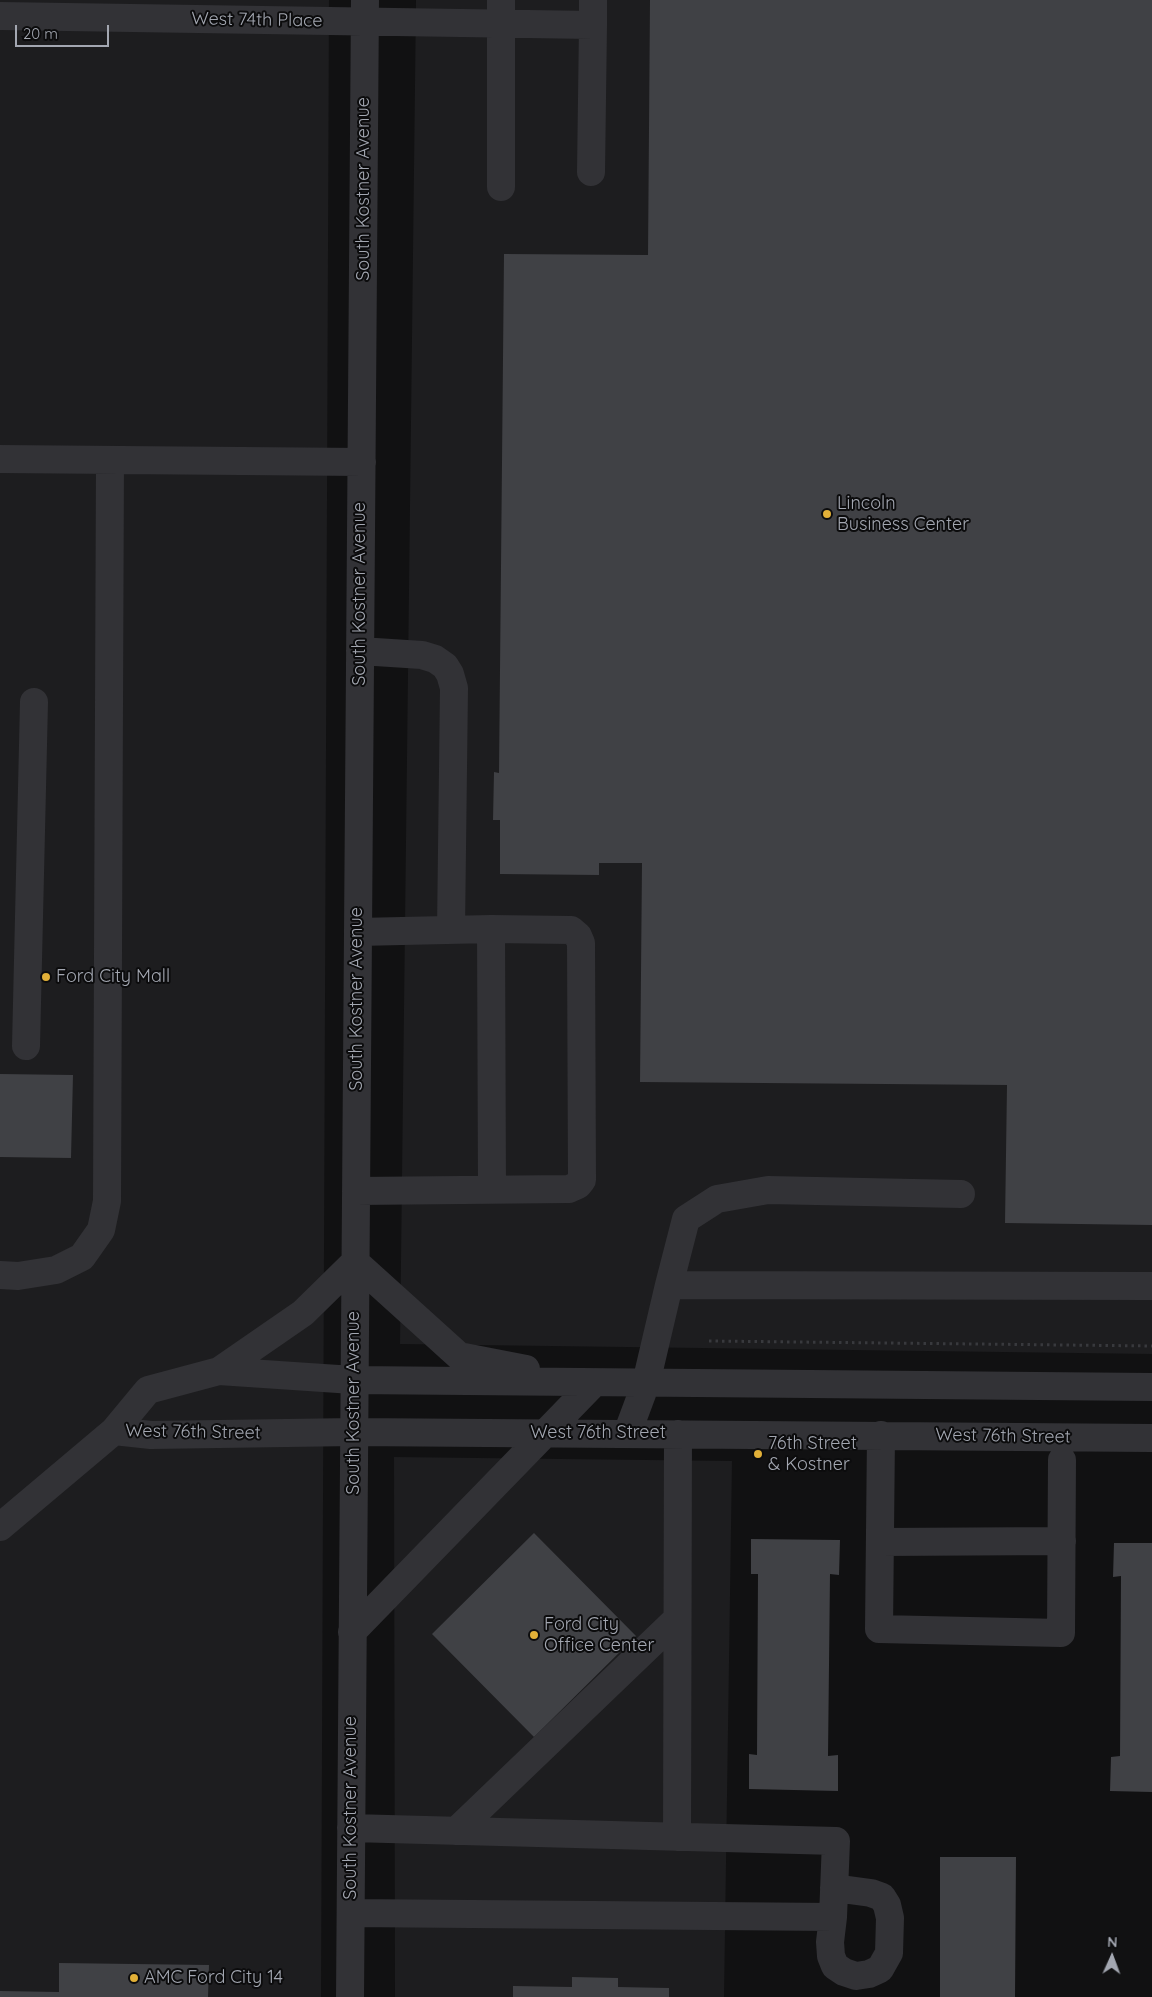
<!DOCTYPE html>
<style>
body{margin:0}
#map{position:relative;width:1152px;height:1997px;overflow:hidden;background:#111112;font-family:Quicksand,sans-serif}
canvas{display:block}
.north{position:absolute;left:1087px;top:1932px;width:50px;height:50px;-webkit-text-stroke:4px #0c0c0d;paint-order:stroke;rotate:2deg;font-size:14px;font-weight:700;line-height:20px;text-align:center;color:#a3a7b1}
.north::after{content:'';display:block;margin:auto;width:18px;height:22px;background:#a3a7b1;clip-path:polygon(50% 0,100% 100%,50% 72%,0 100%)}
.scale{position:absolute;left:15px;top:25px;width:94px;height:22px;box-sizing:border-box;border:2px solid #a3a7b1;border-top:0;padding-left:6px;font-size:15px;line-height:18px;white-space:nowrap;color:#a3a7b1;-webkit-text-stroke:4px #0c0c0d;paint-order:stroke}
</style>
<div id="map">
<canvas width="1152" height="1997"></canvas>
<div class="north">N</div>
<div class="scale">20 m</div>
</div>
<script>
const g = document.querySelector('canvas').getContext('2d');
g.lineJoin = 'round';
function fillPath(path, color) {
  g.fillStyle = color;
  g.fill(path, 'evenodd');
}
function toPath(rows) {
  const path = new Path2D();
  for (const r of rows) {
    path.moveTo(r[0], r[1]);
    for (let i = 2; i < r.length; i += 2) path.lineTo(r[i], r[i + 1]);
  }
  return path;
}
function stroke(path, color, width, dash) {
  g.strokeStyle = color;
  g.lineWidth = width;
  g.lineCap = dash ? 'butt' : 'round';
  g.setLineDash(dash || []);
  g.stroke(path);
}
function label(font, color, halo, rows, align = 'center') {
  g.font = font + ' Quicksand,sans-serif';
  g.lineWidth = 4;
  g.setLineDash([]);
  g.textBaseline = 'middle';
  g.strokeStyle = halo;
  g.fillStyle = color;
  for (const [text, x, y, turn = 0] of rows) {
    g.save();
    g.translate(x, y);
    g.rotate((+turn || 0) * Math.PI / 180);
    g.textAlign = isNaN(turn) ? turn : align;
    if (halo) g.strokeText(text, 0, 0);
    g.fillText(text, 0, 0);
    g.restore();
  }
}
fillPath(toPath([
 [0,0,329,0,321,1997,0,1997],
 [416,0,1152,0,1152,1354,400,1344],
 [394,1457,732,1461,724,1997,395,1997]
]), '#1d1d1f');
fillPath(toPath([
 [650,0,1152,0,1152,1225,1005,1223,1007,1085,640,1082,642,863,599,863,599,875,500,874,500,820,493,820,494,772,499,773,504,254,648,255],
 [0,1074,73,1075,71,1158,0,1157],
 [534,1533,636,1636,534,1737,432,1634],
 [751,1539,840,1540,839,1575,830,1574,828,1756,838,1755,838,1791,749,1789,749,1754,757,1755,758,1574,751,1574],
 [1114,1543,1152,1543,1152,1792,1110,1791,1111,1757,1120,1756,1121,1576,1113,1577],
 [940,1857,1016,1857,1015,1997,940,1997],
 [59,1963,209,1965,208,1997,0,1997,0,1991,59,1992],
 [572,1977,618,1978,618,1987,669,1988,669,1997,513,1997,513,1986,572,1987]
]), '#404145');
stroke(toPath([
 [709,1341,1152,1346]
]), '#38393d', 3, [2.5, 4]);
stroke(toPath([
 [0,16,593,25,593,0],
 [591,172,593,25],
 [501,187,501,0],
 [0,459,362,462],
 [360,651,422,655,435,659,445,666,450,674,454,688,451,930],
 [491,929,492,1189],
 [26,1046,34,702],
 [356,1191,569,1189,578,1185,582,1180,581,943,578,936,571,930,491,929,358,932],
 [355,1262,459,1356,526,1369],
 [0,1275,18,1276,56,1270,82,1257,101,1230,107,1201,110,460],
 [669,1285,686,1219,717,1199,768,1190,961,1194],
 [219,1371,303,1313,355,1262],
 [114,1431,151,1435,354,1432,1152,1438],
 [627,1434,646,1383,669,1285,1152,1286],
 [881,1435,879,1629,1061,1633,1062,1460],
 [0,1527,114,1431,148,1390,219,1371,353,1380,1152,1387],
 [880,1542,1062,1541],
 [352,1632,594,1383],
 [456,1831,677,1619],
 [677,1837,678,1434],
 [351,1913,833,1917,836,1841,351,1828],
 [833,1917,830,1942,831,1956,835,1966,844,1972,856,1976,869,1974,880,1969,889,1953,890,1918,887,1905,882,1897,871,1893,834,1888],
 [350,1997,365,0]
]), '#323236', 28);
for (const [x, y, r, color] of [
 [827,514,5,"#e2b038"],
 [46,977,5,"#e2b038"],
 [758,1454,5,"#e2b038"],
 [534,1635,5,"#e2b038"],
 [134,1978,5,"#e2b038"]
]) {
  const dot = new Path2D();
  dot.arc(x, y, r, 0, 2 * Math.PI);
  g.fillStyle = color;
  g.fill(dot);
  stroke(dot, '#0c0c0d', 2);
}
label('18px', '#a3a7b1', '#0c0c0d', [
 ["West 74th Place",257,20,1],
 ["South Kostner Avenue",364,189,-90],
 ["South Kostner Avenue",360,594,-90],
 ["South Kostner Avenue",357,999,-90],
 ["South Kostner Avenue",354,1403,-90],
 ["West 76th Street",193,1432,1],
 ["West 76th Street",598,1433],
 ["West 76th Street",1003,1436,1],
 ["South Kostner Avenue",351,1808,-90]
]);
label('18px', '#a3a7b1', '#0c0c0d', [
 ["Lincoln",837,504],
 ["Business Center",837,525],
 ["Ford City Mall",56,977],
 ["76th Street",768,1444],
 ["& Kostner",768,1465],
 ["Ford City",544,1625],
 ["Office Center",544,1646],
 ["AMC Ford City 14",144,1978]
], 'left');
</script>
